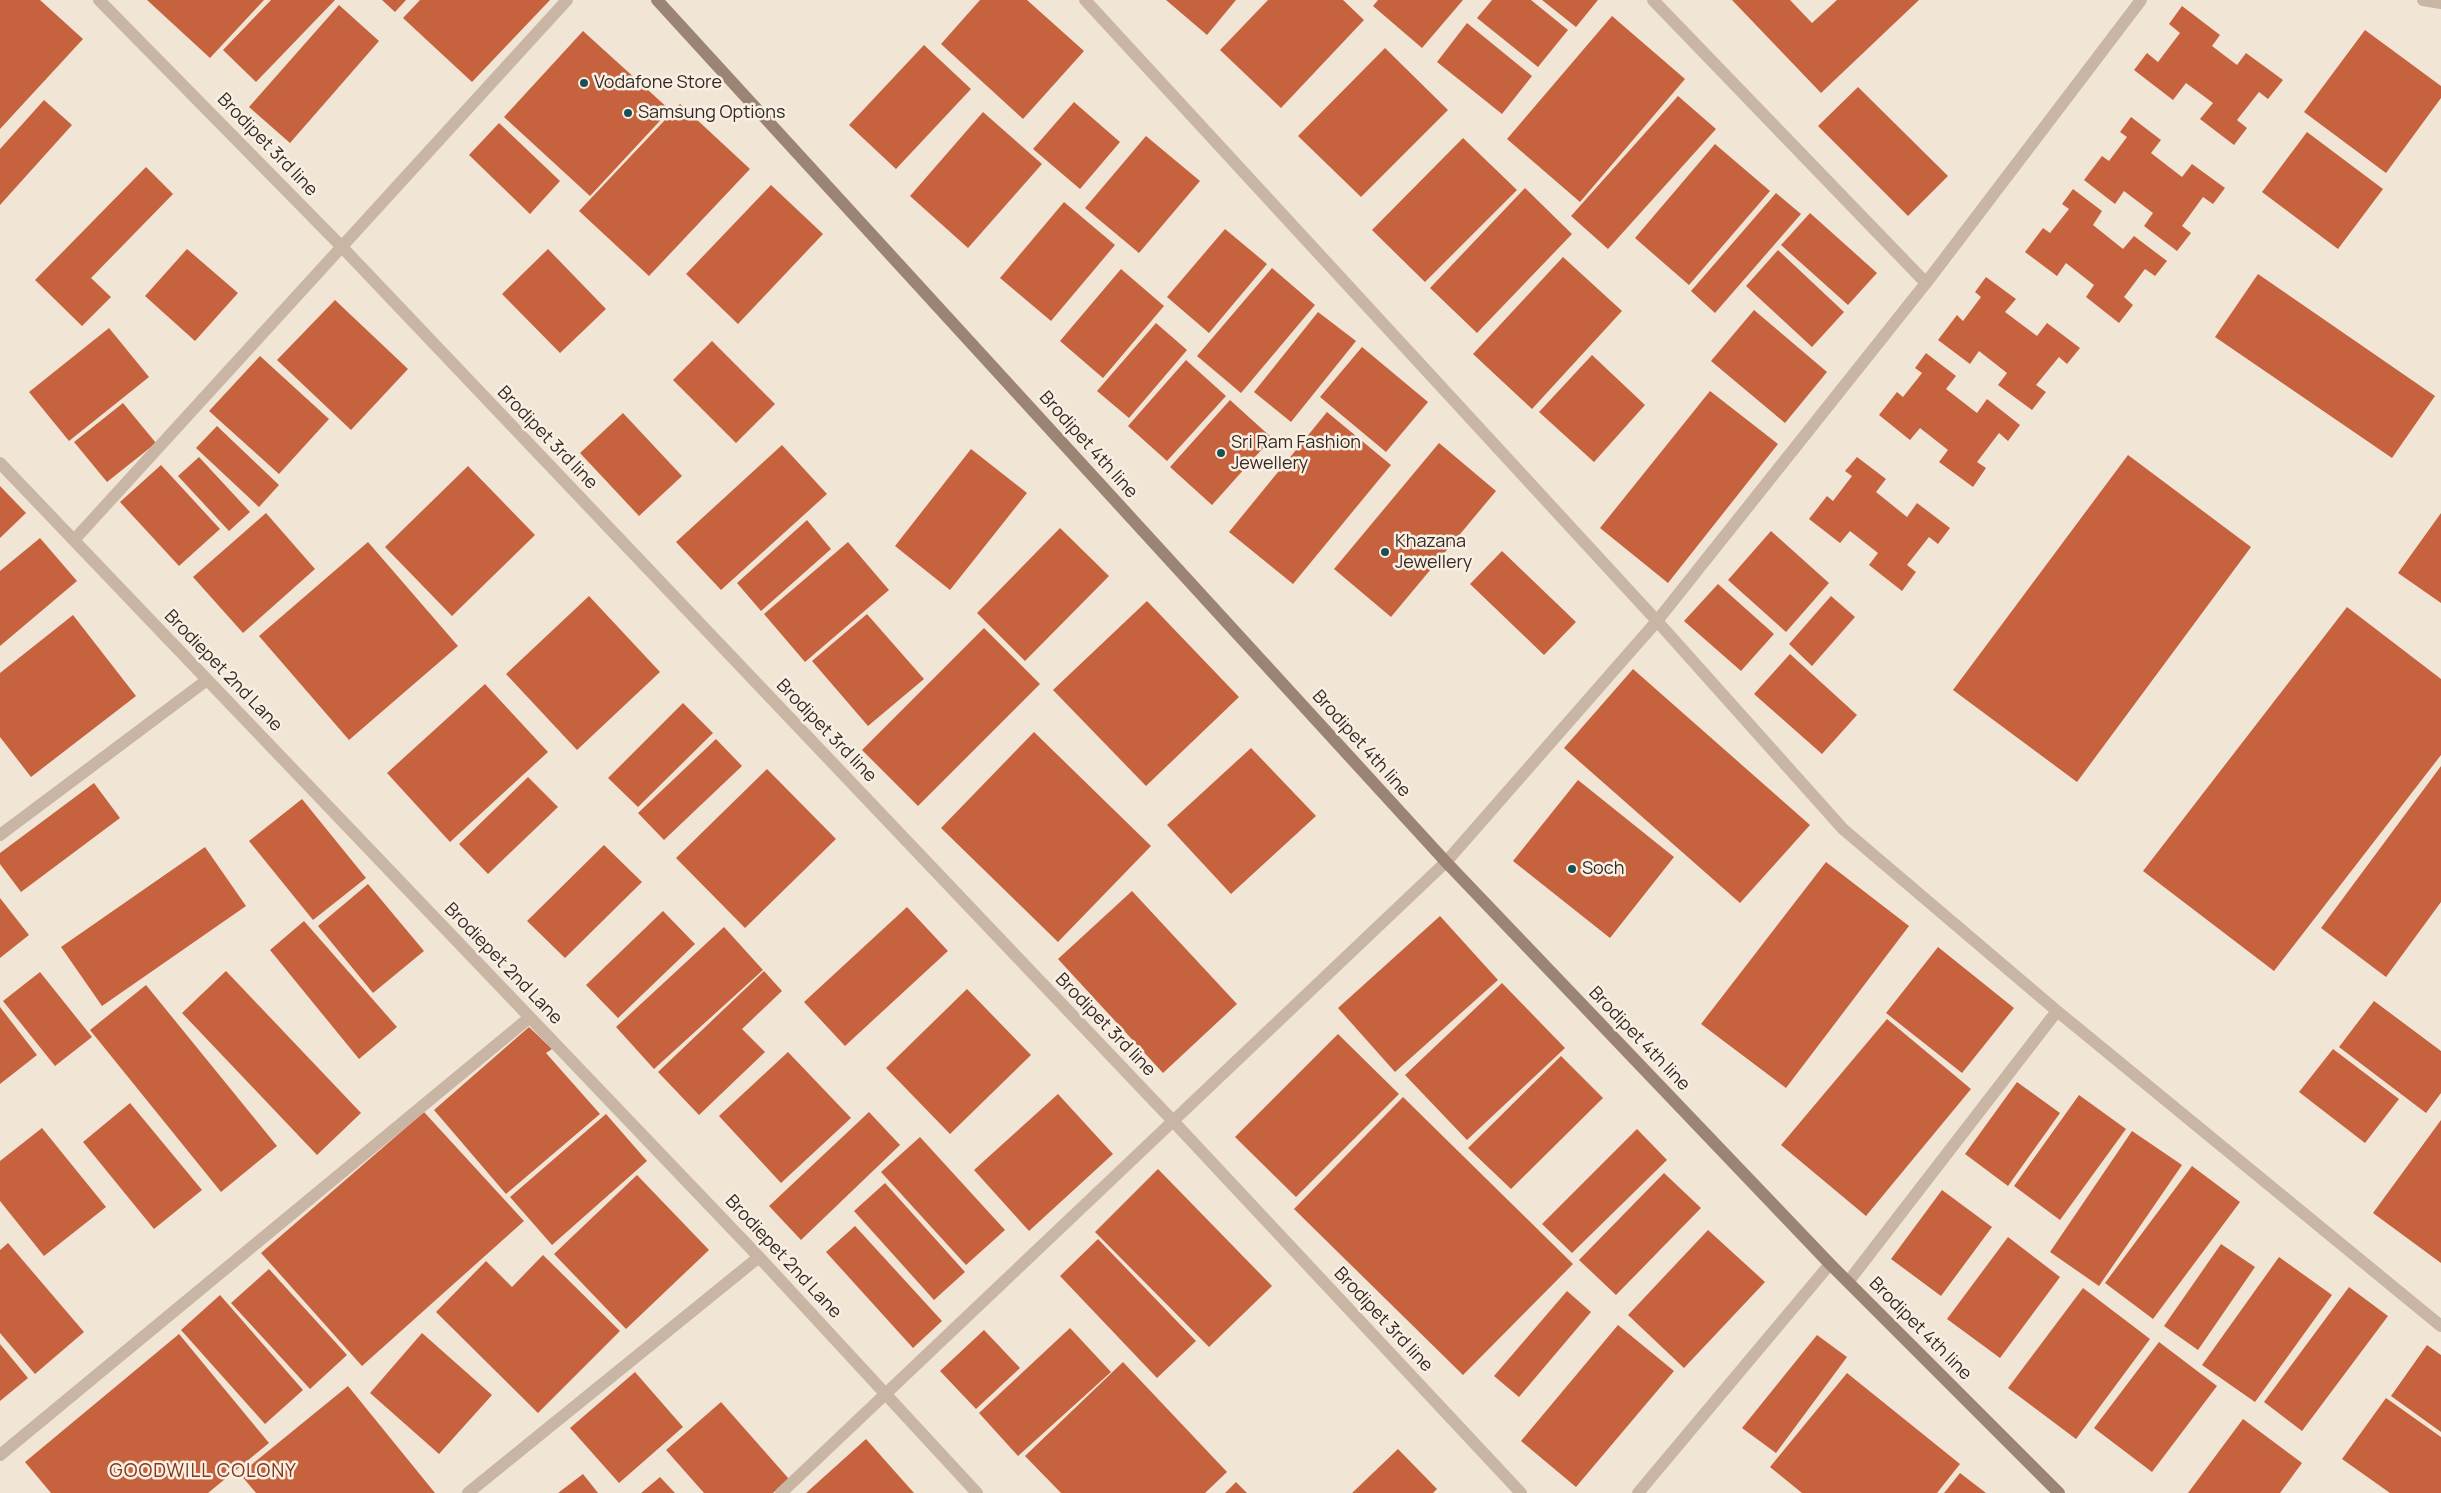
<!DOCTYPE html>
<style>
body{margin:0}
canvas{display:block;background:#f1e5d6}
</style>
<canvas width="2441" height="1493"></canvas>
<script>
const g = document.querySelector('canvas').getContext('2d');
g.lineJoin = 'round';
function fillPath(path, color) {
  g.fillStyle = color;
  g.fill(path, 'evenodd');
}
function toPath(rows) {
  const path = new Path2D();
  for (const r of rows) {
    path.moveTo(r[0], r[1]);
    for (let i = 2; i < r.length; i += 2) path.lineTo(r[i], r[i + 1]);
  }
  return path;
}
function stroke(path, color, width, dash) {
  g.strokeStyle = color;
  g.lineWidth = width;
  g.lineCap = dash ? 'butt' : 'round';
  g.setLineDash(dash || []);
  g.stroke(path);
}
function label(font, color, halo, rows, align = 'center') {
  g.font = font + ' Manrope,sans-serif';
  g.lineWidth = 5;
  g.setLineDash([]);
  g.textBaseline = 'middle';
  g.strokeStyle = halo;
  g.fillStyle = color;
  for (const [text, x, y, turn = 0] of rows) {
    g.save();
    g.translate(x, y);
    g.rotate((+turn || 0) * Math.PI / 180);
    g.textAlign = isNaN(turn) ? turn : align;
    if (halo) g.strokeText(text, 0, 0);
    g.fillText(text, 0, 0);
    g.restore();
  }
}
fillPath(toPath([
 [0,0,40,0,83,39,0,129],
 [147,0,264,0,210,58],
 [271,0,335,0,256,82,223,50],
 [382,0,406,0,395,12],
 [420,0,550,0,472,82,403,18],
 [980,0,1027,0,1084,51,1023,119,941,44],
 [1166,0,1236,0,1207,35],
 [1268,0,1343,0,1364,20,1281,108,1220,50],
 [1378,0,1463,0,1422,48,1373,6],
 [1492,0,1531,0,1568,30,1538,67,1477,18],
 [1542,0,1598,0,1576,27],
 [1732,0,1790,0,1812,23,1837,0,1919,0,1821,93],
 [339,5,379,41,290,143,249,107],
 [2182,6,2220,35,2212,46,2237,65,2246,53,2283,80,2268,99,2259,92,2237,120,2247,128,2234,145,2200,119,2213,103,2186,83,2173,100,2134,70,2147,53,2158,62,2180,33,2169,24],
 [1612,16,1685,79,1580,202,1507,139],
 [1467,23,1532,76,1502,114,1437,62],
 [2365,30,2441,86,2441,98,2386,173,2304,112],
 [583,31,670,110,590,196,504,117],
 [924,45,971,89,896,169,849,125],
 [1385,48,1448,110,1361,197,1298,136],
 [1858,87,1948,176,1908,216,1818,126],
 [1678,96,1716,129,1608,249,1571,216],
 [44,100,72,125,0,205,0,149],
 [1074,102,1120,142,1080,189,1033,149],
 [680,104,750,169,649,276,579,211],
 [983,112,1042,164,968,248,910,196],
 [2131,117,2161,140,2151,153,2182,177,2192,164,2225,188,2213,204,2203,197,2182,226,2191,233,2177,251,2144,226,2153,213,2124,191,2115,204,2084,180,2102,156,2109,161,2127,137,2120,132],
 [499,123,560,181,530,214,469,155],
 [2307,132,2383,189,2338,249,2262,192],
 [1146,136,1200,181,1139,253,1085,208],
 [1463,138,1517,190,1425,282,1372,230],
 [1715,144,1770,191,1689,285,1635,238],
 [146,167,173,194,91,278,111,297,82,326,35,280],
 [771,185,823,234,738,324,686,274],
 [1525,188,1572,234,1477,333,1430,288],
 [2073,189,2102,211,2093,225,2123,249,2134,236,2167,261,2155,276,2145,269,2124,297,2133,305,2119,323,2086,297,2094,285,2066,263,2057,276,2025,252,2043,228,2050,233,2069,209,2062,204],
 [1776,193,1801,214,1715,313,1691,291],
 [1064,202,1115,245,1051,321,1000,278],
 [1810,213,1877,273,1848,305,1781,245],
 [1225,229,1267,264,1209,333,1167,297],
 [187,249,238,293,195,341,145,296],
 [548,249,606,309,560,353,502,294],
 [1778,250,1844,312,1812,347,1746,286],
 [1563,257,1622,311,1532,409,1473,354],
 [1272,268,1315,305,1241,393,1197,356],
 [1121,269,1164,306,1103,378,1060,341],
 [2258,274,2435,396,2392,458,2215,337],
 [1986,277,2016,299,2005,312,2037,336,2047,323,2080,348,2067,364,2059,357,2036,385,2046,392,2032,410,1998,385,2007,373,1979,351,1970,364,1938,340,1957,315,1963,321,1981,297,1975,292],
 [335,300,408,369,351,430,277,360],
 [1754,310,1827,372,1785,423,1711,361],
 [1318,312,1356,341,1291,422,1254,392],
 [1156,323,1187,350,1129,418,1097,391],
 [109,328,149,377,69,441,29,392],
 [712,341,775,404,736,443,673,380],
 [1362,347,1428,402,1386,452,1320,397],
 [1926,353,1956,376,1946,389,1977,413,1987,399,2020,425,2008,441,1999,433,1977,462,1986,468,1973,487,1939,462,1948,450,1920,428,1910,440,1879,415,1897,392,1903,397,1922,373,1915,368],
 [1592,355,1645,405,1594,462,1539,412],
 [260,356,329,419,279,474,209,411],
 [1186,360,1226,396,1167,461,1128,426],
 [1710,391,1778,444,1668,583,1600,528],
 [1230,400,1272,438,1212,505,1170,467],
 [123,403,156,443,107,482,74,442],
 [1327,412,1391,465,1293,584,1229,532],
 [623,413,682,476,639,516,580,453],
 [217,426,279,485,259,507,196,448],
 [1439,443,1496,491,1391,617,1334,569],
 [782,445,827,494,721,590,676,542],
 [971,449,1027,493,950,590,895,546],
 [2128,455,2251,547,2077,782,1953,690],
 [199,457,250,512,229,531,178,476],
 [1857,457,1886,479,1876,492,1907,517,1917,503,1950,528,1938,544,1929,537,1907,565,1916,572,1902,591,1869,565,1878,553,1850,531,1840,543,1809,519,1827,496,1833,501,1852,476,1845,471],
 [161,465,220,529,179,566,120,502],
 [468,466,535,535,452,616,385,547],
 [0,486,26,513,0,538],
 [266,513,315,569,243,633,193,577],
 [2441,513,2441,603,2398,573],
 [807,520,831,549,761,611,737,583],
 [1060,528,1109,576,1025,661,977,613],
 [1771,531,1829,583,1786,632,1728,580],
 [40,538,77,581,0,646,0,571],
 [368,542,458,646,349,740,259,636],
 [848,542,889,590,805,662,764,614],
 [1502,551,1576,622,1544,655,1470,584],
 [1718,584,1774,634,1741,671,1684,621],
 [589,596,660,672,577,750,506,674],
 [1831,596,1855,617,1812,666,1789,644],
 [1147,601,1239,697,1146,786,1053,690],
 [2347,607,2441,679,2441,755,2274,971,2143,871],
 [867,614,924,679,868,726,812,661],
 [73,615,136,696,31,777,0,737,0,673],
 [984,628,1040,684,918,806,862,750],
 [1790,654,1857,715,1822,754,1754,694],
 [1633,669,1810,825,1740,903,1564,748],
 [485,684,548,752,450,842,387,773],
 [683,703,713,733,638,807,608,778],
 [1034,732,1151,846,1058,942,941,828],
 [716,739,742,766,664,840,638,813],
 [1251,748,1316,816,1231,894,1167,825],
 [2441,766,2441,902,2386,977,2321,928],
 [767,769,836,839,745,928,676,858],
 [528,777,558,807,488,874,459,844],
 [1578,780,1674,857,1610,938,1513,861],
 [94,783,120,818,21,892,0,864,0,853],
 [302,799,366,878,313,920,249,841],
 [604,845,642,882,565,958,527,921],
 [205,847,246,906,102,1006,61,947],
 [1826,862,1909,926,1786,1088,1701,1024],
 [368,884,424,951,373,993,318,926],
 [1132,891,1237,1004,1163,1073,1058,959],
 [0,898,29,935,0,958],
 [907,907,948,951,845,1046,804,1002],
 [663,911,695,944,618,1018,586,985],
 [1440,916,1498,980,1395,1072,1338,1008],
 [304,921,397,1027,359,1059,270,950],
 [724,927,763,970,654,1069,616,1027],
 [1938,947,2014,1008,1962,1073,1886,1013],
 [226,971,361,1113,317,1155,182,1013],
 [764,971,782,991,742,1029,765,1052,699,1115,658,1072],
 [40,972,92,1037,55,1066,3,1001],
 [1502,983,1565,1048,1467,1140,1405,1075],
 [146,985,277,1146,221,1192,90,1030],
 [967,989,1031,1055,950,1134,886,1068],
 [2374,1001,2441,1051,2441,1093,2426,1113,2339,1047],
 [0,1007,37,1055,0,1084],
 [1887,1019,1971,1089,1866,1216,1781,1145],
 [529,1027,552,1049,546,1053,600,1114,506,1194,434,1110],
 [1338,1034,1399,1094,1296,1197,1235,1137],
 [2333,1049,2399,1099,2365,1143,2299,1092],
 [788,1052,851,1118,781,1183,719,1116],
 [1561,1056,1603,1098,1511,1189,1468,1148],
 [2017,1082,2060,1113,2008,1186,1965,1154],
 [1058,1094,1113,1154,1029,1231,974,1170],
 [2079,1095,2126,1129,2060,1220,2014,1186],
 [1403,1097,1573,1264,1463,1375,1294,1209],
 [130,1103,202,1190,154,1229,83,1142],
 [424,1112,524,1221,362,1366,261,1253],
 [869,1112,900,1145,801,1240,769,1206],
 [606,1114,647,1161,552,1245,510,1197],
 [2441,1120,2441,1263,2373,1213],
 [42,1128,106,1207,44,1256,0,1201,0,1161],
 [1637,1129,1667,1160,1572,1253,1542,1224],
 [2132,1131,2182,1165,2099,1286,2050,1252],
 [920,1137,1005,1230,966,1265,881,1172],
 [2192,1166,2240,1202,2153,1319,2105,1283],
 [1158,1169,1272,1286,1209,1347,1095,1232],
 [1664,1173,1701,1208,1616,1295,1579,1260],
 [637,1175,709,1250,626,1329,554,1254],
 [885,1183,965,1272,934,1300,854,1211],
 [1942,1190,1992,1227,1941,1296,1891,1259],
 [855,1226,942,1321,913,1348,826,1252],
 [1708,1230,1765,1282,1684,1368,1628,1315],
 [2008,1237,2060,1277,2000,1358,1947,1319],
 [1098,1239,1196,1341,1157,1378,1060,1276],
 [8,1243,84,1332,35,1374,0,1333,0,1250],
 [2221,1244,2255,1267,2198,1350,2164,1326],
 [543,1255,620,1331,538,1413,436,1312,486,1261,512,1287],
 [2279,1257,2332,1295,2255,1402,2202,1365],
 [269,1269,347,1355,310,1389,231,1303],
 [2349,1287,2388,1316,2302,1431,2264,1402],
 [2083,1288,2150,1339,2076,1439,2008,1388],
 [1567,1291,1591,1312,1519,1397,1494,1376],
 [220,1295,303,1390,265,1424,181,1330],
 [1618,1325,1674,1371,1576,1487,1521,1441],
 [1070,1328,1111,1372,1018,1456,979,1413],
 [984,1330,1020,1368,976,1409,940,1371],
 [422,1333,492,1395,439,1454,370,1393],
 [179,1334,269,1443,208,1493,51,1493,25,1462],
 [1817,1335,1847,1357,1776,1453,1742,1428],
 [2159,1342,2217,1386,2152,1472,2094,1428],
 [0,1344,28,1378,0,1401],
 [2427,1345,2441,1355,2441,1432,2391,1396],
 [1123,1362,1227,1472,1205,1493,1061,1493,1025,1456],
 [635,1372,683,1427,619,1483,570,1428],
 [1847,1373,1960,1464,1937,1493,1802,1493,1770,1467],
 [348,1386,435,1493,256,1493,240,1474],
 [2386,1398,2441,1437,2441,1493,2390,1493,2342,1459],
 [721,1402,789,1479,773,1493,704,1493,666,1450],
 [2243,1419,2302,1463,2280,1493,2188,1493],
 [866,1439,914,1493,806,1493],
 [1398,1449,1437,1489,1433,1493,1352,1493],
 [1960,1473,1986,1493,1944,1493],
 [583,1474,598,1493,558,1493],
 [660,1477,675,1493,641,1493],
 [1236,1482,1247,1493,1225,1493]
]), '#c7623e');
stroke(toPath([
 [99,0,342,247,1173,1121,1521,1493],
 [1085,0,1657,621,1843,829,2057,1011,2441,1326],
 [1653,0,1926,283],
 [2423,0,2441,3],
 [0,463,759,1257,977,1493],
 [74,540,567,0],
 [0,835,207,680],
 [1848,1282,2057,1011],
 [0,1455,530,1017],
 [468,1493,759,1257],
 [781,1493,1446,862,1657,621,1926,283,2141,0],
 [1638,1493,1830,1264]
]), '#c9b5a3', 12);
stroke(toPath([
 [657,0,1446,862,1830,1264,2059,1493]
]), '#9c8474', 12);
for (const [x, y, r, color] of [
 [584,83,5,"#1a5055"],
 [628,113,5,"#1a5055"],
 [1221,453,5,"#1a5055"],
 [1385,552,5,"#1a5055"],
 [1572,869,5,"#1a5055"]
]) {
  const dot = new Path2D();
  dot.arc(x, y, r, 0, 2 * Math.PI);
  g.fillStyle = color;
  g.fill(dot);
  stroke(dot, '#f9efe3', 2);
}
label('18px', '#332a25', '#f9efe3', [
 ["Vodafone Store",594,83],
 ["Samsung Options",638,113],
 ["Sri Ram Fashion",1231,443],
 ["Jewellery",1231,464],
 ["Khazana",1395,542],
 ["Jewellery",1395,563],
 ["Soch",1582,869]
], 'left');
label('18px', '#332a25', '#f9efe3', [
 ["Brodipet 3rd line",267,145,46],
 ["Brodipet 3rd line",547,438,46],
 ["Brodipet 4th line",1088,445,48],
 ["Brodiepet 2nd Lane",223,671,46],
 ["Brodipet 3rd line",826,731,46],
 ["Brodipet 4th line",1361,744,48],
 ["Brodiepet 2nd Lane",503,964,46],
 ["Brodipet 3rd line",1105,1025,46],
 ["Brodipet 4th line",1639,1039,46],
 ["Brodiepet 2nd Lane",783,1257,47],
 ["Brodipet 3rd line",1383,1320,47],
 ["Brodipet 4th line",1920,1329,45]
]);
g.letterSpacing = '1px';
label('19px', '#83381d', '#f9efe3', [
 ["GOODWILL COLONY",203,1472]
]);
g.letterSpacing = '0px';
</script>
